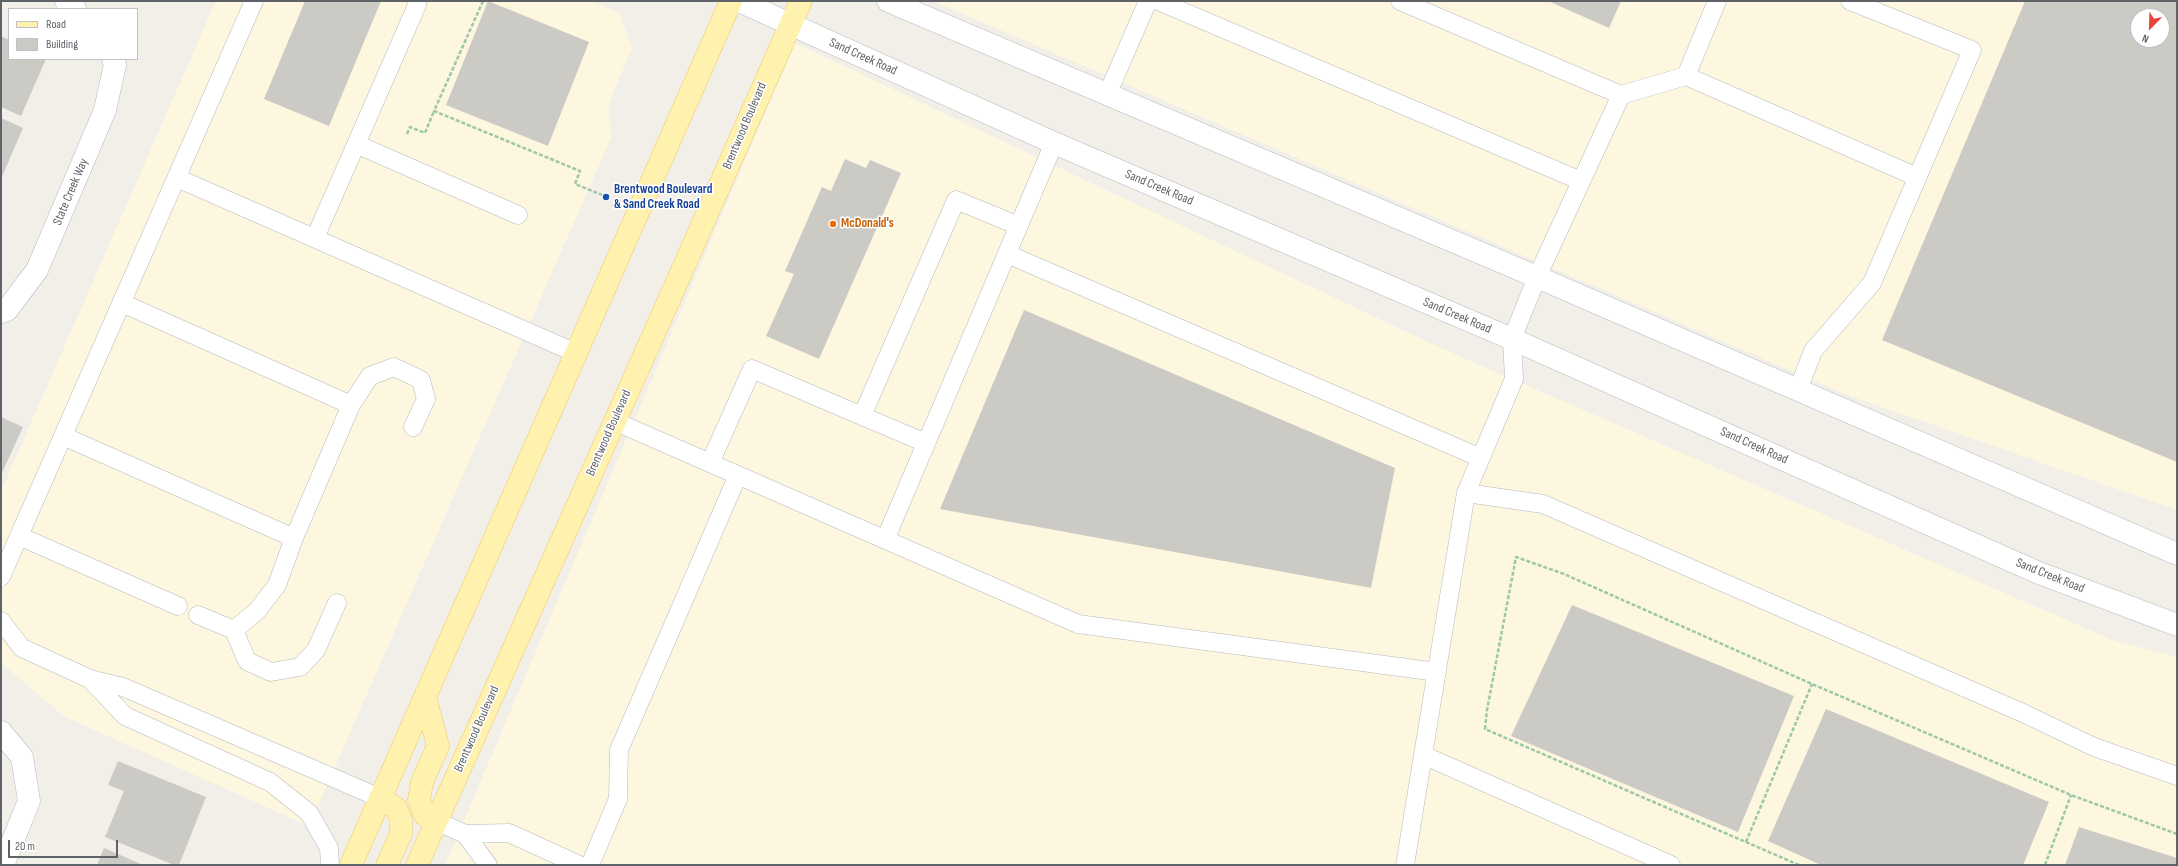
<!DOCTYPE html>
<style>
body{margin:0}
#map{position:relative;width:2178px;height:866px;overflow:hidden;background:#f1efe8;font-family:"Sofia Sans Condensed",sans-serif}
canvas{display:block}
.frame{position:absolute;inset:0;border:2px solid #5f6368;pointer-events:none}
.legend{position:absolute;left:8px;top:8px;width:130px;height:52px;box-sizing:border-box;background:#fff;border:1px solid #bfc1c3;margin:0;padding:5px 7px;list-style:none;font-size:12px;color:#5f6368}
.legend li{display:flex;align-items:center;gap:8px;height:20px}
.legend b{width:20px;border:1px solid #bfc1c3}
.north{position:absolute;left:2130px;top:8px;width:40px;height:40px;box-sizing:border-box;background:#fff;border:1px solid #bfc1c3;border-radius:50%;rotate:203deg;font-size:11px;font-weight:700;line-height:16px;text-align:center;color:#5f6368}
.north::after{content:'';display:block;margin:auto;width:14px;height:18px;background:#ea4335;clip-path:polygon(50% 0,100% 100%,50% 72%,0 100%)}
.scale{position:absolute;left:8px;top:840px;width:110px;height:18px;box-sizing:border-box;border:2px solid #5f6368;border-top:0;padding-left:5px;font-size:12px;line-height:14px;white-space:nowrap;color:#5f6368;-webkit-text-stroke:3px #fff;paint-order:stroke}
</style>
<div id="map">
<canvas width="2178" height="866"></canvas>
<div class="frame"></div>
<ul class="legend">
<li><b style="height:5px;background:#fff2af"></b>Road</li>
<li><b style="height:11px;background:#cccac5"></b>Building</li>
</ul>
<div class="north">N</div>
<div class="scale">20 m</div>
</div>
<script>
const g = document.querySelector('canvas').getContext('2d');
g.lineJoin = 'round';
function fillPath(path, color) {
  g.fillStyle = color;
  g.fill(path, 'evenodd');
}
function toPath(rows) {
  const path = new Path2D();
  for (const r of rows) {
    path.moveTo(r[0], r[1]);
    for (let i = 2; i < r.length; i += 2) path.lineTo(r[i], r[i + 1]);
  }
  return path;
}
function stroke(path, color, width, dash) {
  g.strokeStyle = color;
  g.lineWidth = width;
  g.lineCap = dash ? 'butt' : 'round';
  g.setLineDash(dash || []);
  g.stroke(path);
}
function label(font, color, halo, rows, align = 'center') {
  g.font = font + ' "Sofia Sans Condensed",sans-serif';
  g.lineWidth = 3;
  g.setLineDash([]);
  g.textBaseline = 'middle';
  g.strokeStyle = halo;
  g.fillStyle = color;
  for (const [text, x, y, turn = 0] of rows) {
    g.save();
    g.translate(x, y);
    g.rotate((+turn || 0) * Math.PI / 180);
    g.textAlign = isNaN(turn) ? turn : align;
    if (halo) g.strokeText(text, 0, 0);
    g.fillText(text, 0, 0);
    g.restore();
  }
}
fillPath(toPath([
 [216,1,591,1,619,12,632,48,609,103,611,138,309,826,65,717,1,663,1,491],
 [933,1,2177,1,2177,510,1845,394],
 [2138,16,2162,16,2162,40,2138,40],
 [795,43,1445,350,2115,641,2177,657,2177,865,445,865]
]), '#fef7e0');
fillPath(toPath([
 [305,1,381,1,329,126,264,99],
 [488,1,589,42,548,146,446,105],
 [1548,1,1621,1,1609,28],
 [2025,1,2177,1,2177,462,1882,340],
 [2138,16,2162,16,2162,40,2138,40],
 [1,36,9,40,9,59,46,59,21,116,1,107],
 [1,118,23,128,1,179],
 [845,159,866,168,870,160,901,173,819,359,766,336,794,274,785,271,822,187,831,191],
 [1024,310,1395,468,1371,588,940,509],
 [1,417,23,427,1,475],
 [1572,605,1794,696,1738,832,1511,736],
 [1826,709,2049,802,2023,865,1821,865,1768,841],
 [118,761,206,797,179,865,174,865,105,837,124,791,108,785],
 [2079,827,2177,858,2177,865,2065,865],
 [104,848,143,865,97,865]
]), '#cccac5');
const lane = toPath([
 [1158,1,1581,181],
 [1400,1,1621,95,1537,277,1512,339,1514,379,1466,493,1405,865],
 [1686,76,1917,177],
 [1107,95,1148,1],
 [1621,95,1686,76,1717,1],
 [356,144,518,215],
 [177,178,576,353],
 [315,238,417,5,416,1],
 [1007,254,1481,458],
 [122,303,351,405,294,538,277,585,257,611,234,630,247,661,271,672,300,667,316,650,337,603],
 [1798,390,1813,351,1872,283,1972,50,1850,1],
 [351,405,370,376,394,367,421,380,426,399,413,427],
 [862,416,926,443],
 [614,421,1078,624,1437,672],
 [63,436,294,538],
 [710,463,752,369,862,416,956,200,1019,226],
 [1466,493,1543,504,2023,713,2094,747,2177,776],
 [19,536,178,606],
 [885,540,1054,143],
 [1,577,254,1],
 [198,615,234,630],
 [1,621,22,648,90,679,123,687,380,798],
 [90,679,125,716,270,782,309,813,329,848,330,865],
 [1423,755,1671,865],
 [436,821,465,834,509,833,579,865],
 [465,834,488,865],
 [590,865,618,799,619,750,738,475]
]);
const street = toPath([
 [66,1,75,9],
 [1,312,7,310,37,270,105,110,115,65,113,59],
 [1,732,22,757,29,801,3,865]
]);
const secondary = toPath([
 [739,1,1054,143,1512,339,2039,573,2177,625],
 [888,1,1537,277,2177,554]
]);
const primary = toPath([
 [425,697,438,746,422,782,419,800,425,815,436,821],
 [380,798,396,808,401,820,401,834,387,865],
 [351,865,731,1],
 [417,865,677,282,801,1]
]);
stroke(lane, '#b5b8bc', 19);
stroke(street, '#b5b8bc', 23);
stroke(secondary, '#b6babf', 23);
stroke(primary, '#f2c960', 23);
stroke(toPath([
 [483,1,434,111,580,171,575,184,610,198],
 [407,134,410,127,425,133,434,111],
 [1746,842,1812,684],
 [1799,865,1485,729,1487,710,1516,557,1564,574,1812,684,2071,795,2177,834],
 [2045,865,2071,795]
]), '#9cc7a9', 2.5, [4, 2]);
stroke(lane, '#fff', 18);
stroke(street, '#fff', 22);
stroke(secondary, '#fff', 22);
stroke(primary, '#fff2af', 22);
for (const [x, y, r, color] of [
 [606,197,4,"#1a4fb4"],
 [833,224,4,"#e8710a"]
]) {
  const dot = new Path2D();
  dot.arc(x, y, r, 0, 2 * Math.PI);
  g.fillStyle = color;
  g.fill(dot);
  stroke(dot, '#fff', 1.5);
}
label('13px', '#5f6368', '#fff', [
 ["Sand Creek Road",863,57,24],
 ["Brentwood Boulevard",745,126,-67],
 ["Sand Creek Road",1159,188,23],
 ["State Creek Way",71,192,-67],
 ["Sand Creek Road",1457,316,23],
 ["Brentwood Boulevard",609,433,-66],
 ["Sand Creek Road",1754,446,24],
 ["Sand Creek Road",2050,576,22],
 ["Brentwood Boulevard",477,729,-66]
]);
label('bold 13px', '#164399', '#fff', [
 ["Brentwood Boulevard",614,190],
 ["& Sand Creek Road",614,205]
], 'left');
label('bold 13px', '#c56008', '#fff', [
 ["McDonald's",841,224]
], 'left');
</script>
